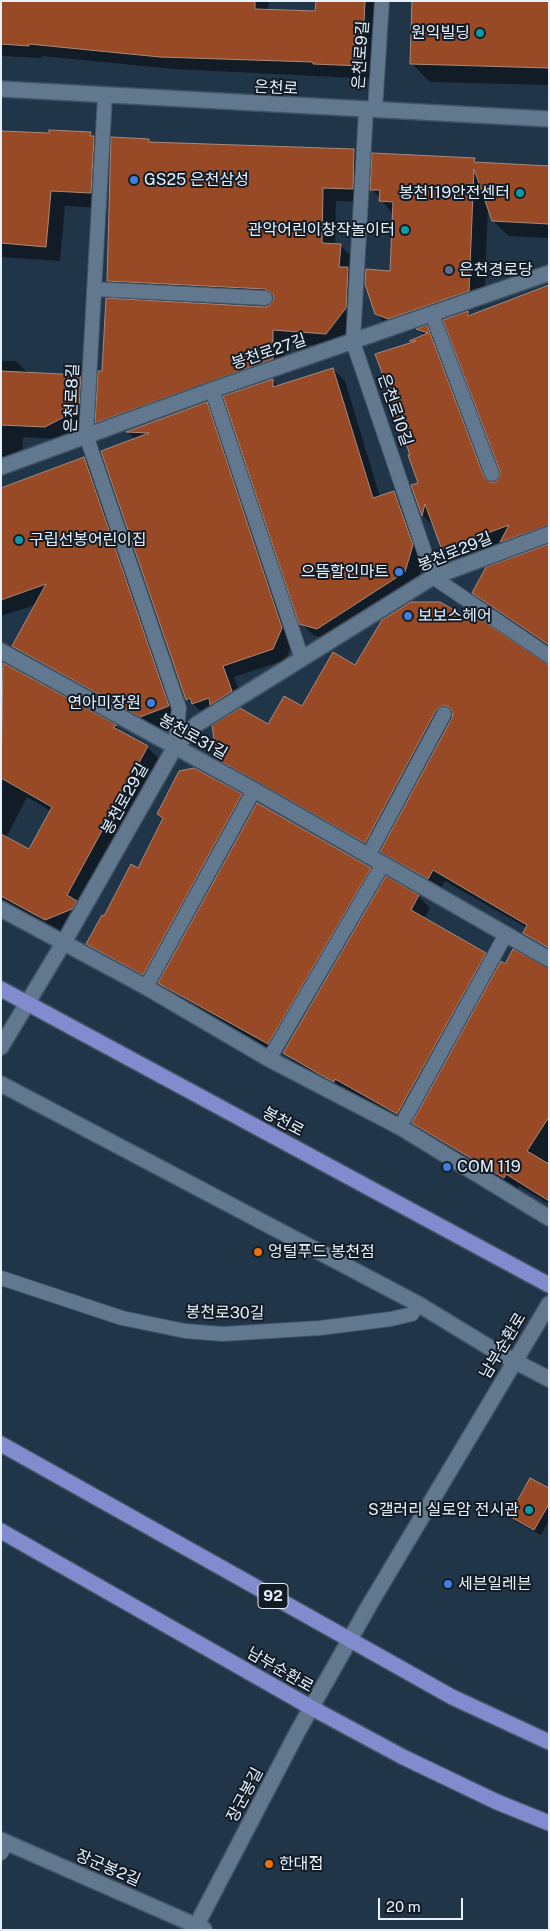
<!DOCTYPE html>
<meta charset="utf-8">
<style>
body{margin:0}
#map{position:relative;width:550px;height:1931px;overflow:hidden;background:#213549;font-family:"Public Sans",sans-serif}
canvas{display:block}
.frame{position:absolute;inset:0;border:2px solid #e5f1ff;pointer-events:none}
.scale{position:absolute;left:378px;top:1898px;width:85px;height:22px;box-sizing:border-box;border:2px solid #e5f1ff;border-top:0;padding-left:6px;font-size:15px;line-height:18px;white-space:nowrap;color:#e5f1ff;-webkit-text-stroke:4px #131c25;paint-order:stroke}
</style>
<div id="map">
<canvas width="550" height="1931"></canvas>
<div class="frame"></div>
<div class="scale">20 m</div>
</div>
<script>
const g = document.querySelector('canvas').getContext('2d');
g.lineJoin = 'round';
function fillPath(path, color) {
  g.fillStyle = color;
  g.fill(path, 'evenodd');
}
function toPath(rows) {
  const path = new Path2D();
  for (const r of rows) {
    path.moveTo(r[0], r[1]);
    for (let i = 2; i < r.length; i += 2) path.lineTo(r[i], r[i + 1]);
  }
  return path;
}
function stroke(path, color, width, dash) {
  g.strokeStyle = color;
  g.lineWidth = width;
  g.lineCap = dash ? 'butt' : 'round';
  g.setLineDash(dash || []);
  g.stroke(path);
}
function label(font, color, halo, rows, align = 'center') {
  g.font = font + ' "Public Sans","Noto Sans KR",sans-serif';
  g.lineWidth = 4;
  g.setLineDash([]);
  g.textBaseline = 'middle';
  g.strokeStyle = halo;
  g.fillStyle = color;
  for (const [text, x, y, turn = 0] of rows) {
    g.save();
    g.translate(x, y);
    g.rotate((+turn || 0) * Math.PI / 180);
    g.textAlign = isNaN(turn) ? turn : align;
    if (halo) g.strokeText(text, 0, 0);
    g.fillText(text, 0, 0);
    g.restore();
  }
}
fillPath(toPath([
 [1,1,269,1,268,11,317,12,317,1,379,1,375,79,174,69,42,56,42,58,1,56],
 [549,1,549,85,430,82,411,63],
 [1,132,90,133,105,148,105,208,65,206,60,261,1,257],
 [149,140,152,143,353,151,366,163,365,202,336,201,335,245,340,245,353,258,358,321,339,347,285,343,285,372,109,435,97,422,265,308,270,307,274,301,121,293,108,280],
 [474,159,479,164,549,167,549,238,509,236,493,221,488,206,484,306,467,311,472,316,549,286,549,540,503,543,455,561,443,549,435,528,423,516,413,486,420,484,411,455,413,343,411,341,425,336,418,329,404,333,391,329,376,314,391,272,394,215,372,189],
 [445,319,501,471,500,480,493,483,438,339,426,326],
 [1,361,16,361,28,373,80,377,92,388,90,421,57,439,23,437,22,457,1,460],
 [333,369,345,381,380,497,394,492,406,504,424,558,417,584,330,640,313,635,301,623,225,397,272,380,279,387],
 [206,403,218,415,294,641,285,660,234,677,243,703,205,715,187,699,135,439,128,432],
 [84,459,97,472,182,719,154,729,26,659,13,646,35,605,1,616,1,496],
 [549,545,549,648,486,605,474,593],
 [549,665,549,952,536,945,524,933,527,928,445,881,440,890,394,863,382,851,454,716,448,722,377,854,230,770,218,758,302,708,356,667],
 [13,670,116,726,124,735,147,747,160,760,84,921,58,932,1,902,1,672,17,682],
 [27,797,51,811,30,851,6,838],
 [241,795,253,807,155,986,99,956,87,944,138,870,164,819,158,814],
 [370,869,382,880,280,1055,171,995,160,983],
 [386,878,418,896,430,908,424,919,485,954,497,966,409,1125,347,1090,346,1093,334,1087,296,1064,284,1053],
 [549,978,549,1204,519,1186,517,1189,426,1135,414,1123],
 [549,1489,549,1520,541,1535,516,1522,510,1516]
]), '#0007');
const building = toPath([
 [1,1,255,1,255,9,315,11,316,1,365,1,362,66,313,64,313,62,160,57,29,44,29,46,1,44,1,1],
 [412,1,549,1,549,68,410,64,412,1],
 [49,130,91,132,90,136,94,136,91,193,51,191,46,247,1,243,1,131,49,133,49,130],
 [111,137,149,139,149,142,354,149,353,189,323,188,322,243,341,244,339,267,348,267,346,308,326,334,273,330,273,359,95,423,98,371,102,371,106,298,265,307,269,306,274,299,273,294,265,289,107,281,111,137],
 [372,153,475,158,474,162,549,166,549,224,492,221,474,169,469,291,388,319,375,314,365,284,366,269,390,271,393,202,379,201,380,190,370,190,372,153],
 [549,285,549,525,500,542,509,525,442,550,425,504,422,516,411,485,418,483,408,455,410,455,393,406,394,405,375,354,416,341,409,341,428,333,416,329,427,325,484,477,490,482,496,482,500,476,500,471,443,320,468,311,468,316,549,285],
 [333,368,373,498,394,491,413,545,405,572,317,629,299,624,223,396,273,379,273,387,333,368],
 [1,371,81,375,79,409,45,427,1,425,1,371],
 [207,402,282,628,273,649,223,666,232,691,210,705,209,698,192,704,190,698,186,700,101,451,149,433,126,432,207,402],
 [84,457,169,706,140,717,12,646,46,584,1,600,1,488,84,457],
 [549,544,549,645,472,593,486,567,549,544],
 [411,602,440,602,461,614,464,608,549,665,549,948,523,933,527,925,433,870,428,879,380,852,452,718,453,713,449,707,443,705,436,710,365,843,217,759,212,725,240,708,268,724,284,696,302,706,333,652,355,665,382,620,411,602],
 [3,663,117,725,113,727,148,746,67,895,77,901,72,909,45,920,1,896,1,834,29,849,52,807,1,778,3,663],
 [194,768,242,794,143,975,86,944,102,915,104,916,131,864,138,868,163,818,157,814,179,771,194,768],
 [257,803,371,868,268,1044,158,983,257,803],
 [386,876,419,895,411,910,486,953,397,1114,335,1079,334,1082,321,1075,283,1053,386,876],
 [513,949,549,968,549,1117,527,1151,549,1164,549,1201,506,1174,504,1178,412,1123,501,961,505,964,513,949],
 [530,1478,549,1488,549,1504,534,1530,509,1516,530,1478]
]);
fillPath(building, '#974a25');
stroke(building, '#aa897b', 1);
const service = toPath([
 [105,96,86,435,179,708,175,747],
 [366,110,353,342,433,577,549,656],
 [375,110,382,1],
 [94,289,265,298],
 [432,314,492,474],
 [212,390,302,659],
 [368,856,444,714],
 [146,987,254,790],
 [269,1059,383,864],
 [400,1127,506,934],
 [1,1278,122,1318,185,1331,223,1334,320,1328,391,1319,412,1314,418,1304],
 [1,1853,7,1843]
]);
const minor = toPath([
 [1,467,212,390,549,273],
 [1,651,254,790,549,959],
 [1,909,146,987,269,1059,400,1127,549,1218],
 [1,1047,64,942,175,747,197,724,433,577,549,534],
 [1,1084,418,1304,497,1352,549,1379],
 [1,1840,204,1929],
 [194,1930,298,1731,370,1604,549,1304]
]);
const secondary = toPath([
 [1,89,549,119]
]);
const primary = toPath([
 [1,989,549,1285],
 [1,1444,452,1697,549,1742],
 [1,1531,312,1708,403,1757,497,1802,549,1823]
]);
stroke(service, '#425365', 16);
stroke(minor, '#425365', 18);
stroke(secondary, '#425365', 18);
stroke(primary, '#425365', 18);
stroke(service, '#61788f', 14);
stroke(minor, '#61788f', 15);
stroke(secondary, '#61788f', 15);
stroke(primary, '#818bcd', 15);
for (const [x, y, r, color] of [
 [480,33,5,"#0f9aa8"],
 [134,180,5,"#3f7fe0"],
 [520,193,5,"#0f9aa8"],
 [405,230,5,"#0f9aa8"],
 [449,270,5,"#5c6f8a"],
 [19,540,5,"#0f9aa8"],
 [399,572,5,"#3f7fe0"],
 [408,616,5,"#3f7fe0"],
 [151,703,5,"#3f7fe0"],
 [447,1167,5,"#3f7fe0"],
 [258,1252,5,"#e8710a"],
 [529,1510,5,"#0f9aa8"],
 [448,1584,5,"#3f7fe0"],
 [269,1864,5,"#e8710a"]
]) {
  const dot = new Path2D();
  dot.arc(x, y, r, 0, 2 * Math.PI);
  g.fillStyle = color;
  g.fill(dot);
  stroke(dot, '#131c25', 2);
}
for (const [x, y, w] of [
 [273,1596,30]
]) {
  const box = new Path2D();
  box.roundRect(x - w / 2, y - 12.5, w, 25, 4);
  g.fillStyle = '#131c25';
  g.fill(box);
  stroke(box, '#e5f1ff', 1);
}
label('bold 15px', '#e5f1ff', null, [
 ["92",273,1596]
]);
label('16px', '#e5f1ff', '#131c25', [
 ["원익빌딩",470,33,"right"],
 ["GS25 은천삼성",144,180],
 ["봉천119안전센터",510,193,"right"],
 ["관악어린이창작놀이터",395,230,"right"],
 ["은천경로당",459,270],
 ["구립선봉어린이집",29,540],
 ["으뜸할인마트",389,572,"right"],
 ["보보스헤어",418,616],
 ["연아미장원",141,703,"right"],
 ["COM 119",457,1167],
 ["엉털푸드 봉천점",268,1252],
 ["S갤러리 실로암 전시관",519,1510,"right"],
 ["세븐일레븐",458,1584],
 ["한대접",279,1864]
], 'left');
label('16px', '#e5f1ff', '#131c25', [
 ["은천로9길",361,55,-86],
 ["은천로",276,88,3],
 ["봉천로27길",269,352,-19],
 ["은천로8길",72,398,-88],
 ["은천로10길",395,410,71],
 ["봉천로29길",455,552,-22],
 ["봉천로31길",193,737,29],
 ["봉천로29길",125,799,-61],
 ["봉천로",283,1122,28],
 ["봉천로30길",225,1313,1],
 ["남부순환로",503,1346,-59],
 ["남부순환로",280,1670,30],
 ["장군봉길",245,1795,-62],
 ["장군봉2길",108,1868,23]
]);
</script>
